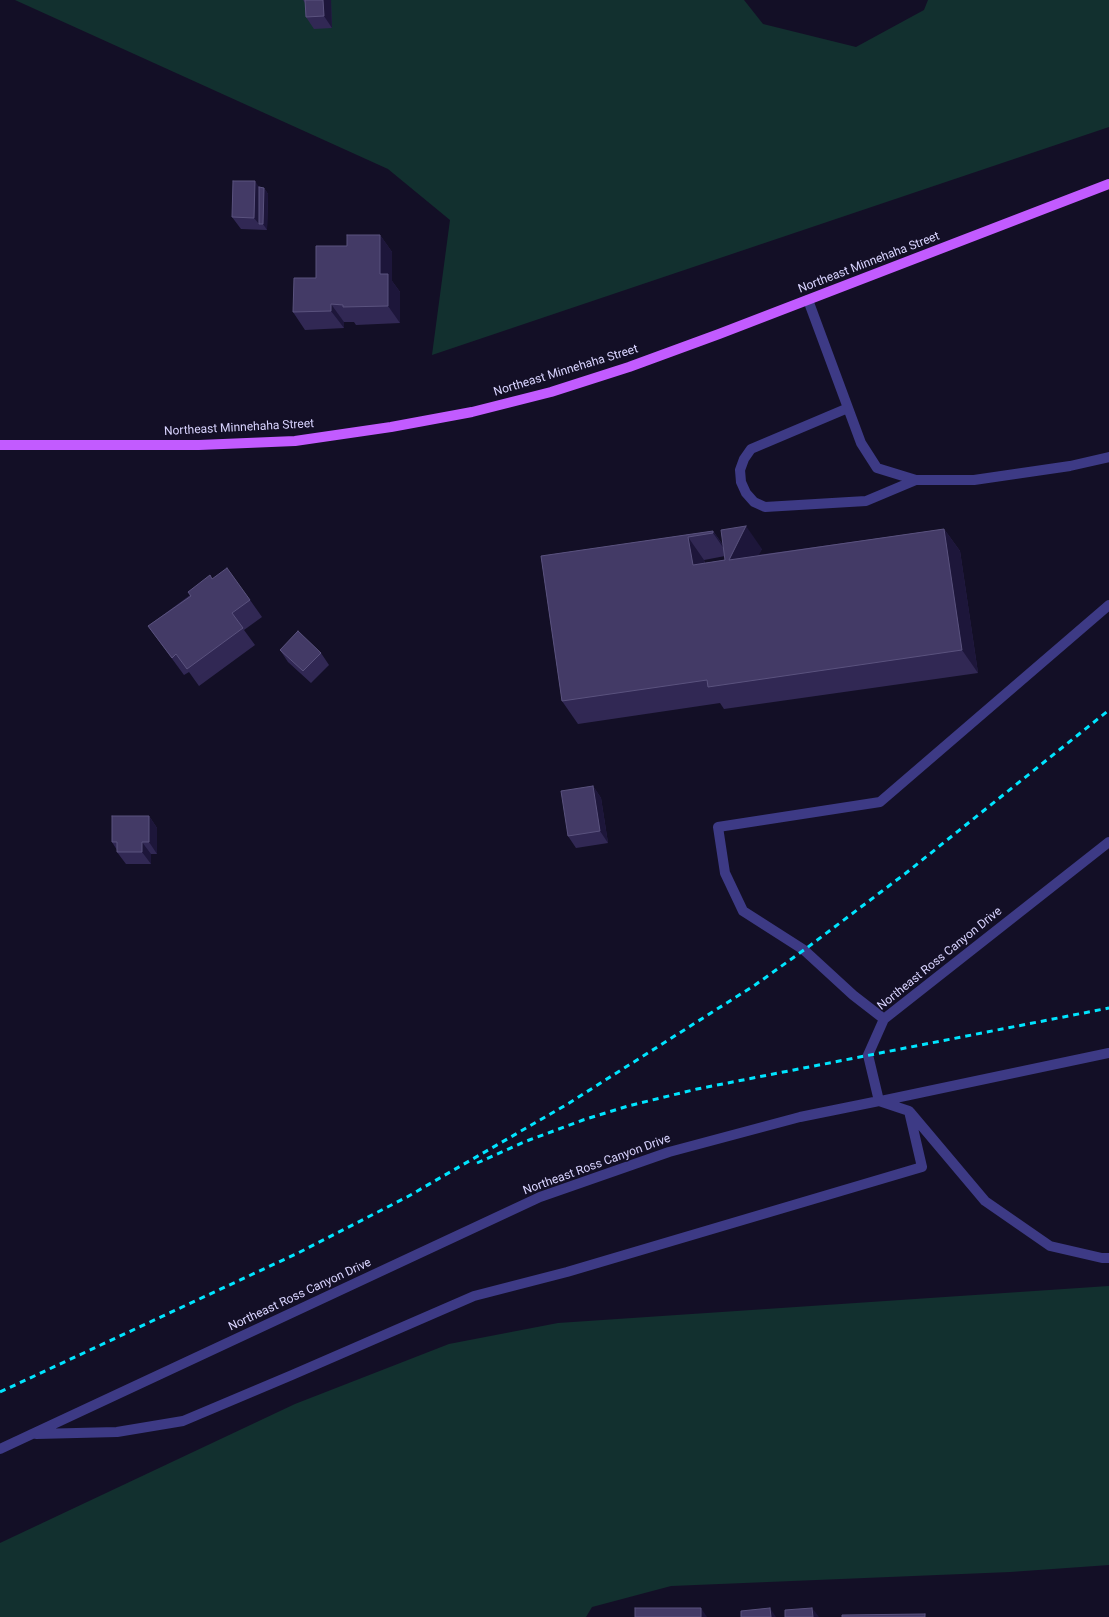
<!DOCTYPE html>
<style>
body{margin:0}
canvas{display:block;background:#130f26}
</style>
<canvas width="1109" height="1617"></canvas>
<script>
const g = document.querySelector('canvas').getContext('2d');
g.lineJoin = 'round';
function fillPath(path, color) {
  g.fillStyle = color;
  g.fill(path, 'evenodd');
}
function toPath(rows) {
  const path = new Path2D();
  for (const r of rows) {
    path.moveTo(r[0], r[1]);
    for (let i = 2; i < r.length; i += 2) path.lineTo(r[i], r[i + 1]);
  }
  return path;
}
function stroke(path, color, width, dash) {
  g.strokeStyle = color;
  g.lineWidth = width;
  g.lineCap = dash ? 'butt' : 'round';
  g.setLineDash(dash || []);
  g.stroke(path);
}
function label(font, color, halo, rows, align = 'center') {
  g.font = font + ' Roboto,sans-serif';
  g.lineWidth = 3;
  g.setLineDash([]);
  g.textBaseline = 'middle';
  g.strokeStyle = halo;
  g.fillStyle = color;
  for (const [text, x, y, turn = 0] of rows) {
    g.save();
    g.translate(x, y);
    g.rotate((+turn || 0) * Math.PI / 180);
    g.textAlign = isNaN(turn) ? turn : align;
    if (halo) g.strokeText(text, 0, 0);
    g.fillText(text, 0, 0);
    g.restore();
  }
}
fillPath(toPath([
 [15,0,744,0,763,24,856,47,924,10,928,0,1109,0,1109,127,432,355,450,220,388,169],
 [1109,1286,1109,1565,1010,1572,671,1586,592,1607,586,1617,0,1617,0,1543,295,1404,449,1344,558,1323]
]), '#12302f');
stroke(toPath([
 [808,300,861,443,877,468,916,480,974,480,1070,466,1109,457],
 [848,408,751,449,744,459,740,470,741,482,746,493,754,502,765,507,866,501,916,480],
 [884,1019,853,995,804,950,743,911,725,873,718,827,880,802,1109,605],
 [881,1101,1109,1053],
 [910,1112,985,1201,1050,1246,1102,1258,1109,1258],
 [36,1434,117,1432,183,1421,292,1375,474,1296,567,1272,922,1167,909,1111,879,1101],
 [0,1449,540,1197,669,1152,800,1117,879,1101,868,1055,884,1019,1109,842]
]), '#3d3a85', 10);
stroke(toPath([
 [0,445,199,445,295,441,391,427,472,412,551,392,629,367,719,334,1109,184]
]), '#c25bff', 10);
stroke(toPath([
 [477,1163,524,1142,583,1120,628,1106,697,1089,1109,1008],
 [0,1392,298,1253,407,1197,566,1105,755,985,804,950,906,873,1109,710]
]), '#00e5ff', 3, [6, 5]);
fillPath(toPath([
 [303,0,331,0,332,28,314,29,306,17,305,3],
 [259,187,264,188,268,194,267,230,241,229,232,217],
 [380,235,392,252,392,281,400,292,400,323,356,325,354,322,344,322,344,328,305,330,293,312,316,278,347,246],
 [944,529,960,551,978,673,724,709,720,703,578,724,562,701,541,556,713,531,723,545,762,549,758,555],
 [725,556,725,560,705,563,704,560],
 [212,579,250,600,262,617,244,630,255,645,199,686,189,672,184,675,148,626],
 [280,650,321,653,329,665,311,683,288,662],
 [593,786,601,798,608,843,576,848,568,836],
 [149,816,157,828,157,854,151,854,151,864,126,864,117,852,117,850,112,842]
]), '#312854');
fillPath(toPath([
 [323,0,331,0,332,28,324,16],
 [255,181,263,193,259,224,254,218],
 [264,188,268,194,267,230,263,224],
 [380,235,392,252,392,281,400,292,400,323,388,306,380,274],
 [331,304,344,322,344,328,331,311],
 [746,526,762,549,745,582,729,560],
 [944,529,960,551,978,673,962,650],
 [713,531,729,554,729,556,713,533],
 [688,537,704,560,709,588,693,565],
 [593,786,601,798,608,843,600,831],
 [149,816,157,828,157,854,149,842],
 [142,842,151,854,151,864,142,852],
 [701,1608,707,1617,701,1617],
 [770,1608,776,1617,771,1617],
 [812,1608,819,1617,813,1617]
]), '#1d163a');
const building = toPath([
 [305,0,323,0,324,16,306,17,305,0],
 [233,181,255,181,254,218,232,217,233,181],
 [259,187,264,188,263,224,259,224,259,187],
 [347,235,380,235,380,274,388,274,388,306,343,307,343,305,331,304,331,311,293,312,294,278,316,278,316,246,347,246,347,235],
 [746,526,729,560,944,529,962,650,708,687,707,680,562,701,541,556,713,531,713,533,688,537,693,565,725,560,721,530,746,526],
 [227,568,250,600,232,613,243,628,187,669,176,654,172,658,148,626,191,596,188,592,210,575,212,579,227,568],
 [298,631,321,653,303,671,280,650,298,631],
 [593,786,600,831,568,836,561,791,593,786],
 [112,816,149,816,149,842,142,842,142,852,117,852,117,842,112,842,112,816],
 [635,1608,701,1608,701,1617,635,1617,635,1608],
 [770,1608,771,1617,741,1617,741,1611,770,1608],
 [812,1608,813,1617,785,1617,785,1610,812,1608],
 [925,1614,925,1617,842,1617,842,1615,925,1614]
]);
fillPath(building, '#433a66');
stroke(building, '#5a527e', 1);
label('12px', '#d9d4ff', '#130f26', [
 ["Northeast Minnehaha Street",869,263,-21],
 ["Northeast Minnehaha Street",566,371,-17],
 ["Northeast Minnehaha Street",239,428,-3],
 ["Northeast Ross Canyon Drive",940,959,-39],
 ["Northeast Ross Canyon Drive",597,1165,-20],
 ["Northeast Ross Canyon Drive",300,1295,-25]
]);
</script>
